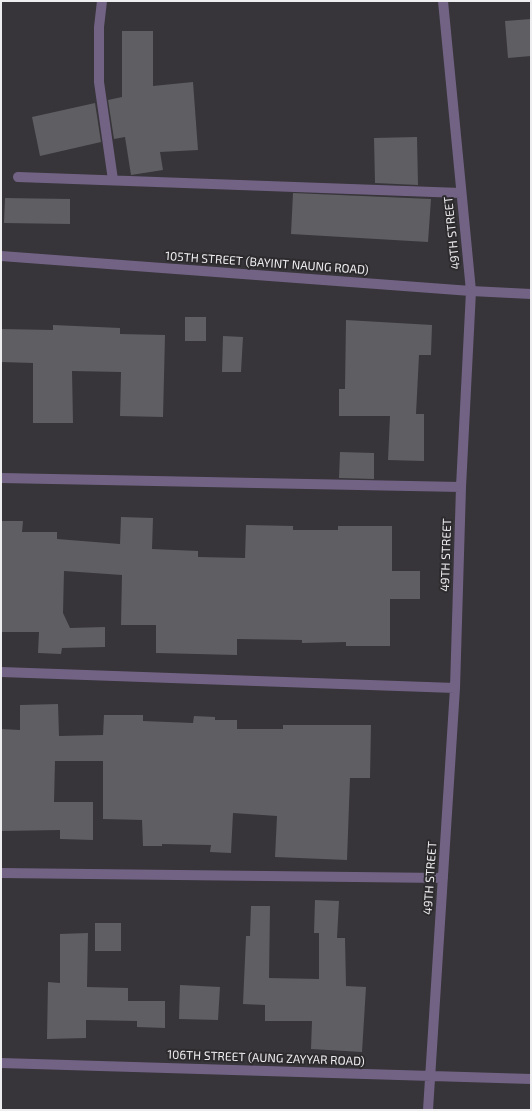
<!DOCTYPE html>
<style>
body{margin:0}
#map{position:relative;width:532px;height:1111px;overflow:hidden;background:#373539;font-family:"Exo 2",sans-serif}
canvas{display:block}
.frame{position:absolute;inset:0;border:2px solid #eeedef;pointer-events:none}
</style>
<div id="map">
<canvas width="532" height="1111"></canvas>
<div class="frame"></div>
</div>
<script>
const g = document.querySelector('canvas').getContext('2d');
g.lineJoin = 'round';
function fillPath(path, color) {
  g.fillStyle = color;
  g.fill(path, 'evenodd');
}
function toPath(rows) {
  const path = new Path2D();
  for (const r of rows) {
    path.moveTo(r[0], r[1]);
    for (let i = 2; i < r.length; i += 2) path.lineTo(r[i], r[i + 1]);
  }
  return path;
}
function stroke(path, color, width, dash) {
  g.strokeStyle = color;
  g.lineWidth = width;
  g.lineCap = dash ? 'butt' : 'round';
  g.setLineDash(dash || []);
  g.stroke(path);
}
function label(font, color, halo, rows, align = 'center') {
  g.font = font + ' "Exo 2",sans-serif';
  g.lineWidth = 4;
  g.setLineDash([]);
  g.textBaseline = 'middle';
  g.strokeStyle = halo;
  g.fillStyle = color;
  for (const [text, x, y, turn = 0] of rows) {
    g.save();
    g.translate(x, y);
    g.rotate((+turn || 0) * Math.PI / 180);
    g.textAlign = isNaN(turn) ? turn : align;
    if (halo) g.strokeText(text, 0, 0);
    g.fillText(text, 0, 0);
    g.restore();
  }
}
fillPath(toPath([
 [531,19,531,56,508,58,505,21],
 [122,31,153,31,153,86,193,82,198,150,160,152,163,170,131,175,125,137,114,139,108,100,122,97],
 [95,103,101,142,40,156,32,117],
 [417,137,418,185,375,183,374,138],
 [293,193,431,199,428,242,291,234],
 [5,198,70,199,70,224,4,223],
 [185,317,206,317,206,341,185,341],
 [346,320,432,325,431,355,419,355,416,414,424,414,424,461,388,460,390,416,339,416,339,389,345,389],
 [53,325,120,328,120,334,165,335,163,417,120,416,121,372,72,371,73,423,33,423,33,363,1,362,1,329,53,330],
 [223,336,243,337,241,372,222,372],
 [340,452,374,453,374,479,339,478],
 [121,517,153,518,152,549,198,551,198,557,245,558,246,525,293,526,293,530,338,530,338,526,392,526,392,571,420,571,420,599,390,599,390,646,346,646,346,642,302,643,302,640,237,639,237,655,156,653,156,625,121,625,122,575,64,571,63,613,70,628,105,627,105,647,62,648,61,654,38,653,39,632,1,632,1,521,23,521,22,532,57,532,57,539,120,544],
 [58,704,59,736,103,735,104,715,143,715,143,721,193,723,194,716,215,717,215,720,237,720,237,729,283,729,283,725,371,725,370,778,350,778,347,860,275,857,277,816,233,813,231,853,210,852,211,845,162,844,162,846,143,846,142,820,103,819,103,761,55,761,54,802,93,802,93,840,60,839,60,830,1,831,1,729,20,730,20,705],
 [315,900,339,901,337,938,345,938,346,986,366,987,362,1052,311,1049,312,1021,265,1021,265,1005,243,1004,246,936,250,936,251,906,270,906,269,978,319,979,319,933,314,933],
 [95,923,121,923,121,951,95,951],
 [88,933,87,987,128,988,128,1001,165,1001,165,1028,137,1027,137,1021,86,1020,86,1038,47,1039,48,982,60,983,60,934],
 [180,985,220,987,218,1020,179,1019]
]), '#5f5e62');
stroke(toPath([
 [102,1,99,27,99,82,113,180],
 [18,177,461,193],
 [1,256,471,291,531,294],
 [1,478,461,487],
 [1,672,455,688],
 [1,873,443,878],
 [1,1063,531,1079],
 [428,1110,455,688,461,487,471,291,443,1]
]), '#726385', 10);
label('12px', '#eeedef', '#2d2b2e', [
 ["49TH STREET",452,233,-96],
 ["105TH STREET (BAYINT NAUNG ROAD)",267,263,4],
 ["49TH STREET",446,555,-88],
 ["49TH STREET",430,878,-86],
 ["106TH STREET (AUNG ZAYYAR ROAD)",266,1058,2]
]);
</script>
